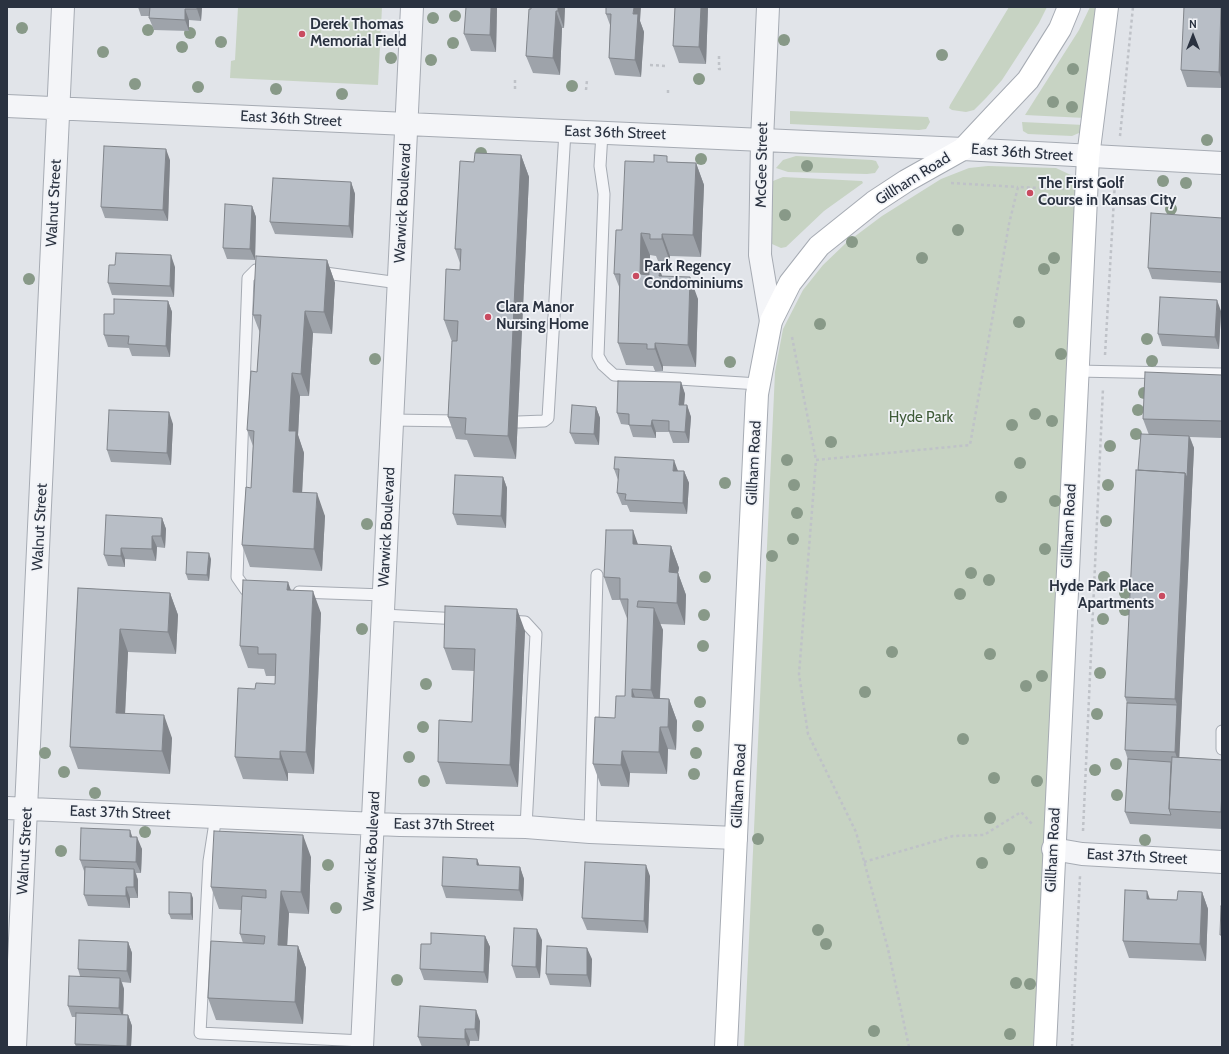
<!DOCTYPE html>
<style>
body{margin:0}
#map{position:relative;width:1229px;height:1054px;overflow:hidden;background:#e1e4e9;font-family:Cabin,sans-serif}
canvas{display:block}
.frame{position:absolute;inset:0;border:8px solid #2a3240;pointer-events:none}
.north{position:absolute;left:1173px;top:16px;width:40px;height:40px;-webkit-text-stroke:3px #f1f3f7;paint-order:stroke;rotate:0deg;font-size:11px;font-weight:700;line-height:16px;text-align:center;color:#2a3240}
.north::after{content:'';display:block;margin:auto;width:14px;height:18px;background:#2a3240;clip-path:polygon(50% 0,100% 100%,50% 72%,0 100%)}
</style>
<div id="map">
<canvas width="1229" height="1054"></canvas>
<div class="frame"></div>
<div class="north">N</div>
</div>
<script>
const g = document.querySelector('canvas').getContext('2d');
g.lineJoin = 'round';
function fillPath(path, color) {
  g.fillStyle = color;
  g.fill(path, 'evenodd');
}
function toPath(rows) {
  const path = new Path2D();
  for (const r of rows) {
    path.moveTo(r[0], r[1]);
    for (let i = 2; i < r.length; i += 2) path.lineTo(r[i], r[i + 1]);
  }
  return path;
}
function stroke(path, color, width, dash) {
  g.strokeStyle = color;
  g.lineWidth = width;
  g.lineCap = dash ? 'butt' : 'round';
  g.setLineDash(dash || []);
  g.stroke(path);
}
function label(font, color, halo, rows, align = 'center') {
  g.font = font + ' Cabin,sans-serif';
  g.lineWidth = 3.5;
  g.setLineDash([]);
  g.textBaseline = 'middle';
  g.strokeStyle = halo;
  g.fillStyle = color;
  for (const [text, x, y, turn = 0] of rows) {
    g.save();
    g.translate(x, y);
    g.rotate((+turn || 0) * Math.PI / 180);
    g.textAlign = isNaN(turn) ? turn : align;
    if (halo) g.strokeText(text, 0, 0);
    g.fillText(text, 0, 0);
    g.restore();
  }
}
fillPath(toPath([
 [238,7,382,7,378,85,230,78,231,61,235,60],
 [1009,7,1047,7,1039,23,1002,80,986,98,974,110,966,112,952,110,949,108,950,105],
 [1090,7,1098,9,1085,118,1025,115,1079,30],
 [790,111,928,117,930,122,926,129,919,130,790,124],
 [1022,122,1084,125,1079,133,1072,136,1028,134,1023,131],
 [796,156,872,160,876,161,879,167,875,173,867,174,788,172,776,168,783,160],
 [988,166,1056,168,1073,176,1076,182,1038,1047,744,1047,775,372,783,329,803,290,823,265,846,243,882,216,941,179,969,168],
 [783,177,862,181,863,183,824,211,786,247,781,248,772,244,770,240,773,181]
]), '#c7d3c3');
const service = toPath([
 [602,133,600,166,604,194,598,356,603,365,614,375,759,384],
 [318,272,399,283],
 [1077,371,1222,374],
 [392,420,457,421],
 [518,422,544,421,548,418,565,131],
 [255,590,246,590,237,577,248,278,256,270,269,268],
 [299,592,384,595],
 [383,615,460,619],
 [507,621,525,622,536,634,526,827],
 [1222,731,1222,749],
 [216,816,209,861,200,1033,363,1041],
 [590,832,597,575]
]);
const minor = toPath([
 [768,7,762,140,760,255,771,321],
 [7,106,963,149,1222,163],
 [7,808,400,825,526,827,590,832,736,838],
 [1053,849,1082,854,1222,862],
 [15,1047,63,7],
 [362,1047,412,7]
]);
const secondary = toPath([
 [726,1047,757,394,771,321,790,283,819,246,874,202,906,181,963,149,993,117,1028,80,1060,29,1069,7],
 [1045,1047,1088,157,1107,7]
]);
stroke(service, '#a6abb3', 13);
stroke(minor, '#a6abb3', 24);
stroke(secondary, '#a6abb3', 24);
stroke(toPath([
 [719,56,719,69,722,69],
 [650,65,667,66],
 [515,89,515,77],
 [586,90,587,80],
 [668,90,668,96],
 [1120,136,1133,7],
 [951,183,1018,187],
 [792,337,816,460],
 [1105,355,1115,181],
 [1083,831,1103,388],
 [864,862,953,836,984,835,1021,812,1033,825],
 [909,1047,888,949,856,832,808,734,799,674,816,460,970,445,1009,224,1018,187,1064,189],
 [1072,1047,1080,876]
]), '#bfc2c8', 2.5, [3, 3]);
stroke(service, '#f4f5f8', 11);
stroke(minor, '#f4f5f8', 22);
stroke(secondary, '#fff', 22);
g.fillStyle = '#898';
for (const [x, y] of [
 [455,16],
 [433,18],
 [22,28],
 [148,30],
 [190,33],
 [784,40],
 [221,42],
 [453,43],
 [182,47],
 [103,52],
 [942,55],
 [391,58],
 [431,60],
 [1073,69],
 [699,79],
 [135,84],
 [572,86],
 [198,87],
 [276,89],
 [342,94],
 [1053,102],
 [1072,107],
 [1207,140],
 [481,153],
 [701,159],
 [807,166],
 [1163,181],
 [1186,183],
 [1171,209],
 [785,215],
 [958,230],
 [852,242],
 [922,258],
 [1054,258],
 [1044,269],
 [29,279],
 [1019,322],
 [820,324],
 [1147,339],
 [1061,354],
 [375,359],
 [1152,361],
 [730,362],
 [1144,393],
 [1138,410],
 [1035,414],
 [1052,421],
 [1012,425],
 [1136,434],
 [831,442],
 [1110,446],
 [787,460],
 [1020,463],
 [725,483],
 [794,485],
 [1108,485],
 [1001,497],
 [1055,501],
 [797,513],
 [1106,521],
 [367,524],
 [793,539],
 [1045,549],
 [772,556],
 [971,573],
 [705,577],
 [1104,577],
 [989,580],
 [1125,593],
 [960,594],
 [1125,610],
 [704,615],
 [1103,619],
 [362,629],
 [703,646],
 [892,652],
 [990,654],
 [1100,673],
 [1042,676],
 [426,684],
 [1026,686],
 [865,692],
 [700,702],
 [1097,714],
 [698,726],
 [423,727],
 [963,739],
 [45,753],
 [696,753],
 [409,757],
 [1116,764],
 [1095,770],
 [64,772],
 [694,774],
 [994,778],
 [424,781],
 [1037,781],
 [95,793],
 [1117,795],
 [990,818],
 [145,832],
 [758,839],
 [1145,840],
 [1009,849],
 [61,851],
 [982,863],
 [328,865],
 [336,908],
 [818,930],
 [826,944],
 [397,980],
 [1016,983],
 [1030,984],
 [874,1031],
 [1010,1034]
]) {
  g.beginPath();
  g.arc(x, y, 6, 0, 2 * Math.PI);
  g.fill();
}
fillPath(toPath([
 [138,7,202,7,201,21,189,20,189,31,154,30,149,18,150,16,141,16],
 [497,7,496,52,471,51,464,34],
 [531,7,565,7,564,28,562,28,560,75,533,73,526,56],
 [606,7,640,21,644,32,641,77,615,75,609,58,610,25,606,14],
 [675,7,708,7,706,64,679,63,673,46],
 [1222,7,1222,88,1187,87,1181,70],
 [521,155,529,177,516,459,474,457,467,440,456,439,448,417,452,342,444,320,460,270,460,263,455,249,474,162],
 [170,160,168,221,105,218,101,207],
 [654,162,670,162,696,163,704,185,701,257,670,256,670,262,658,261,656,256,650,255,649,275,662,276,698,299,696,367,663,366,663,371,655,371,653,366,626,365,618,343,620,289,614,274,622,230],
 [351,182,355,194,353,238,275,234,270,222],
 [252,206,256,217,255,260,227,259,223,248],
 [1222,218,1222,283,1152,279,1148,268],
 [327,260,335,283,332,334,313,333,309,396,300,396,298,435,304,453,302,493,325,516,322,571,250,567,242,545,251,488,253,446,247,430,257,372,260,333,253,315],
 [175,267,174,297,112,295,108,283],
 [168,301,172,312,170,357,132,356,129,348,108,347,104,335,114,314],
 [1221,311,1219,349,1162,346,1158,334],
 [1222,375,1222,438,1190,437,1194,448,1179,757,1222,760,1222,829,1130,824,1125,812,1128,760,1125,750,1127,703,1125,697,1138,470,1149,435,1143,419],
 [681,382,685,394,684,405,687,405,691,417,689,443,673,443,669,432,656,432,656,438,633,437,629,425,621,424,617,413],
 [596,407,600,418,599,445,575,444,570,433],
 [173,424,171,465,111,462,107,450],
 [614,469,684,471,689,483,687,514,630,512,627,505,622,505,617,493,618,480],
 [503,477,507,488,506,528,457,525,453,514],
 [162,518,166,529,165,548,157,547,156,561,125,559,125,567,108,566,104,555],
 [638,545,671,546,679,568,678,573,686,595,685,625,660,624,663,630,660,698,669,699,677,721,676,750,668,749,667,774,630,773,629,787,601,786,593,764,615,718,625,696,628,621,620,600,612,600,604,577],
 [211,559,209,581,188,580,186,574],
 [78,588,170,593,178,615,176,654,128,652,125,713,172,738,170,774,78,769,70,747],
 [291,590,321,613,314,774,288,773,288,781,243,779,235,757,255,689,275,684,275,676,266,676,264,669,248,668,240,646],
 [525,631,518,787,446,784,438,762,472,722,474,671,452,670,444,648],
 [133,837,142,849,141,873,136,873,138,880,138,898,130,898,130,908,88,906,84,895,84,871,80,860],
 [311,857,309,914,289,913,287,945,298,946,306,968,303,1024,216,1020,208,998,243,943,240,934,241,910,219,909,211,887],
 [477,859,479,865,520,867,524,879,523,901,446,898,442,886],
 [650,876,648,933,587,930,582,918],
 [1202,892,1208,909,1206,961,1129,958,1123,941,1150,899,1177,900],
 [193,898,193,920,171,919,169,914],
 [485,936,490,947,488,983,424,980,420,969,431,944],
 [542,940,540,978,516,978,512,966],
 [128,942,132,953,131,983,122,982,124,989,123,1014,128,1015,132,1026,131,1047,76,1047,75,1044,76,1017,72,1017,68,1006,80,976,78,969],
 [592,959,591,987,550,985,546,974],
 [480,1021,479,1041,470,1041,469,1047,422,1047,418,1037]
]), '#9ea3aa');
fillPath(toPath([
 [197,7,202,7,201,21,197,9],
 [491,7,497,7,496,52,490,35],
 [558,7,565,7,564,28,558,11],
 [634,7,641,7,640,21,644,32,641,77,635,60,633,14],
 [701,7,708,7,706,64,699,47],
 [1221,7,1222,7,1222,81,1219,72],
 [185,9,189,20,189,31,185,20],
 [556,11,562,28,560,75,553,58],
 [166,149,170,160,168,221,163,210],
 [521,155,529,177,516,459,508,436],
 [696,163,704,185,701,257,693,235],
 [351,182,355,194,353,238,349,226],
 [252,206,256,217,255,260,250,249],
 [641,233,650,255,648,296,640,274],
 [662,234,670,256,670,262,662,239],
 [171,255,175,267,174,297,170,286],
 [327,260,335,283,332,334,324,312],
 [660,270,668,292,659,276],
 [690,277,698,299,696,367,688,345],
 [1217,300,1221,311,1219,349,1215,337],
 [168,301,172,312,170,357,166,346],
 [305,311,313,333,309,396,301,374],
 [655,343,663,366,663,371,655,349],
 [292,373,300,396,298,435,304,453,301,514,293,492,289,431],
 [681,382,685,394,683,416,679,405],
 [687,405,691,417,689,443,685,432],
 [596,407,600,418,599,445,594,434],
 [169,412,173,424,171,465,167,453],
 [652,420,656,432,656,438,651,426],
 [1189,436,1194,448,1179,764,1175,752,1177,705,1175,699,1185,473],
 [674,460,678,471,673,471],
 [684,471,689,483,687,514,683,503],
 [503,477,507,488,506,528,501,516],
 [317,493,325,516,322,571,314,549],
 [162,518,166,529,165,548,161,536],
 [633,530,641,553,633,544],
 [152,536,157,547,156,561,152,549],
 [671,546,679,568,678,573,686,595,685,625,677,603,669,572],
 [121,548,125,559,125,567,121,556],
 [209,553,211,559,209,581,207,575],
 [288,582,296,604,287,590],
 [313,591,321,613,314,774,306,752],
 [170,593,178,615,176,654,168,632],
 [654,608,663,630,659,712,651,690],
 [517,609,525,631,518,787,510,765],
 [120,629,128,652,124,735,116,713],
 [632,689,640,711,632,697],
 [669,699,677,721,676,750,668,727],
 [164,715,172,738,170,774,162,751],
 [660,727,668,749,667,774,659,752],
 [280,751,288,773,288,781,280,759],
 [622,751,630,773,629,787,621,765],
 [1222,790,1222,816,1221,812],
 [130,830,134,842,130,837],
 [303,835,311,857,309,914,301,892],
 [137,837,142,849,141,873,136,862],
 [477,859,481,870,477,865],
 [646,865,650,876,648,933,644,921],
 [520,867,524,879,523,901,519,890],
 [134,869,138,880,138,898,134,887],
 [126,887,130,898,130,908,126,896],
 [281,891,289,913,286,967,278,945],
 [1147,891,1153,908,1147,899],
 [1202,892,1208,909,1206,961,1200,944],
 [191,893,193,898,193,920,191,914],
 [537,929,542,940,540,978,536,967],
 [485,936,490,947,488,983,484,972],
 [128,942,132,953,131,983,127,971],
 [298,946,306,968,303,1024,295,1002],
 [587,948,592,959,591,987,587,975],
 [120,978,124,989,123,1019,119,1008],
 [476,1010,480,1021,479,1041,475,1029],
 [128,1015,132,1026,131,1047,127,1047,127,1046],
 [465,1029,470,1041,469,1047,468,1047,465,1039]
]), '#81858b');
const building = toPath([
 [150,7,197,7,197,9,185,9,185,20,149,18,150,7],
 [466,7,491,7,490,35,464,34,466,7],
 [531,7,558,7,558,11,556,11,553,58,526,56,529,9,531,9,531,7],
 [606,7,634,7,633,14,638,14,635,60,609,58,611,14,606,14,606,7],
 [675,7,701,7,699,47,673,46,675,7],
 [1184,7,1221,7,1219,72,1181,70,1184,7],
 [104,146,166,149,163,210,101,207,104,146],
 [475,153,521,155,508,436,465,434,466,418,448,417,452,341,457,341,458,321,444,320,446,269,460,270,461,249,455,249,460,161,474,162,475,153],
 [654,155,667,156,667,162,696,163,693,235,662,234,662,239,650,239,650,234,641,233,640,274,649,275,649,269,660,270,659,276,690,277,688,345,655,343,655,349,647,349,647,344,618,343,620,274,614,274,616,230,622,230,625,161,654,162,654,155],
 [273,178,351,182,349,226,270,222,273,178],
 [225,204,252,206,250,249,223,248,225,204],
 [1151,213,1222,218,1222,272,1148,268,1151,213],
 [116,253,171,255,170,286,108,283,109,265,115,265,116,253],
 [256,256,327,260,324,312,305,311,301,374,292,373,289,431,296,431,293,492,317,493,314,549,242,545,246,487,251,488,254,431,247,430,251,371,257,372,261,315,253,315,256,256],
 [1160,297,1217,300,1215,337,1158,334,1160,297],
 [114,299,168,301,166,346,128,344,129,336,104,335,104,314,114,314,114,299],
 [1145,372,1222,375,1222,421,1143,419,1145,372],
 [618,381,681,382,679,405,687,405,685,432,669,431,669,421,652,420,651,426,629,425,629,414,617,413,618,381],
 [572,405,596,407,594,434,570,433,572,405],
 [109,410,169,412,167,453,107,450,109,410],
 [1141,434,1189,436,1187,478,1185,473,1138,470,1141,434],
 [615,457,674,460,673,471,684,471,683,503,625,500,626,494,617,493,619,469,614,469,615,457],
 [1136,470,1185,473,1175,699,1125,697,1136,470],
 [455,475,503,477,501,516,453,514,455,475],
 [106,515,162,518,161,536,152,536,152,549,121,548,121,556,104,555,106,515],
 [606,530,633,530,633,544,671,546,669,572,678,573,677,603,638,601,637,607,654,608,651,690,632,689,632,697,669,699,668,727,660,727,659,752,622,751,621,765,593,764,595,717,615,718,616,696,625,696,628,599,620,599,620,578,604,577,606,530],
 [187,552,209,553,207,575,186,574,187,552],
 [243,580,288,582,287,590,313,591,306,752,280,751,280,759,235,757,238,688,255,689,256,683,275,684,276,654,258,654,258,647,240,646,243,580],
 [78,588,170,593,168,632,120,629,116,713,164,715,162,751,70,747,78,588],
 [445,606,517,609,510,765,438,762,439,720,472,722,475,649,444,648,445,606],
 [1127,703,1177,705,1175,752,1125,750,1127,703],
 [1172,757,1222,760,1222,790,1221,812,1169,809,1172,757],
 [1128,759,1171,762,1169,809,1171,815,1125,812,1128,759],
 [81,828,130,830,130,837,137,837,136,862,80,860,81,828],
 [214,831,303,835,301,892,281,891,278,945,298,946,295,1002,208,998,211,941,264,944,265,936,240,934,242,896,266,898,266,890,211,887,214,831],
 [443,857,477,859,477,865,520,867,519,890,442,886,443,857],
 [585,862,646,865,644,921,582,918,585,862],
 [85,867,134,869,134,887,126,887,126,896,84,895,85,867],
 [1125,890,1147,891,1147,899,1177,900,1178,891,1202,892,1200,944,1123,941,1125,890],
 [169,892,191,893,191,914,169,914,169,892],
 [1221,906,1222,906,1222,935,1220,935,1221,906],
 [514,928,537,929,536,967,512,966,514,928],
 [431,933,485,936,484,972,420,969,421,944,431,944,431,933],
 [79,940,128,942,127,971,78,969,79,940],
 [547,946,587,948,587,975,546,974,547,946],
 [69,976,120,978,119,1008,68,1006,69,976],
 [420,1006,476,1010,475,1029,465,1029,465,1039,418,1037,420,1006],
 [76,1013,128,1015,127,1046,75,1044,76,1013]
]);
fillPath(building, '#b8bec6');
stroke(building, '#81858b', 1);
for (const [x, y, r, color] of [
 [302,34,4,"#c94b60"],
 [1030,193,4,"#c94b60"],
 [636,276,4,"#c94b60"],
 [488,317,4,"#c94b60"],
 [1162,596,4,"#c94b60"]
]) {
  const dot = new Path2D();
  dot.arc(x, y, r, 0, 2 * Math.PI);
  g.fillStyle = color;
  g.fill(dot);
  stroke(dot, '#f1f3f7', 1.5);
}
label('bold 15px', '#2a3240', '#f1f3f7', [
 ["Derek Thomas",310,25],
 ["Memorial Field",310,42],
 ["The First Golf",1038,184],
 ["Course in Kansas City",1038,201],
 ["Park Regency",644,267],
 ["Condominiums",644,284],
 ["Clara Manor",496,308],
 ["Nursing Home",496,325],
 ["Hyde Park Place",1154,587,"right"],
 ["Apartments",1154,604,"right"]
], 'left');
label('15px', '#2a3240', '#f1f3f7', [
 ["East 36th Street",291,119,3],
 ["East 36th Street",615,133,2],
 ["East 36th Street",1022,153,4],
 ["McGee Street",762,165,-89],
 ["Gillham Road",913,179,-32],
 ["Walnut Street",54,203,-87],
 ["Warwick Boulevard",403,203,-87],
 ["Gillham Road",754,463,-87],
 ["Gillham Road",1069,526,-87],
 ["Walnut Street",40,527,-87],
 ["Warwick Boulevard",387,527,-87],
 ["Gillham Road",739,786,-87],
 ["East 37th Street",120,813,2],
 ["East 37th Street",444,825,1],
 ["Gillham Road",1053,850,-87],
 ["Walnut Street",25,851,-87],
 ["Warwick Boulevard",372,851,-87],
 ["East 37th Street",1137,857,3]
]);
label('15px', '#3f5b38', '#f1f3f7', [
 ["Hyde Park",921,418]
]);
</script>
